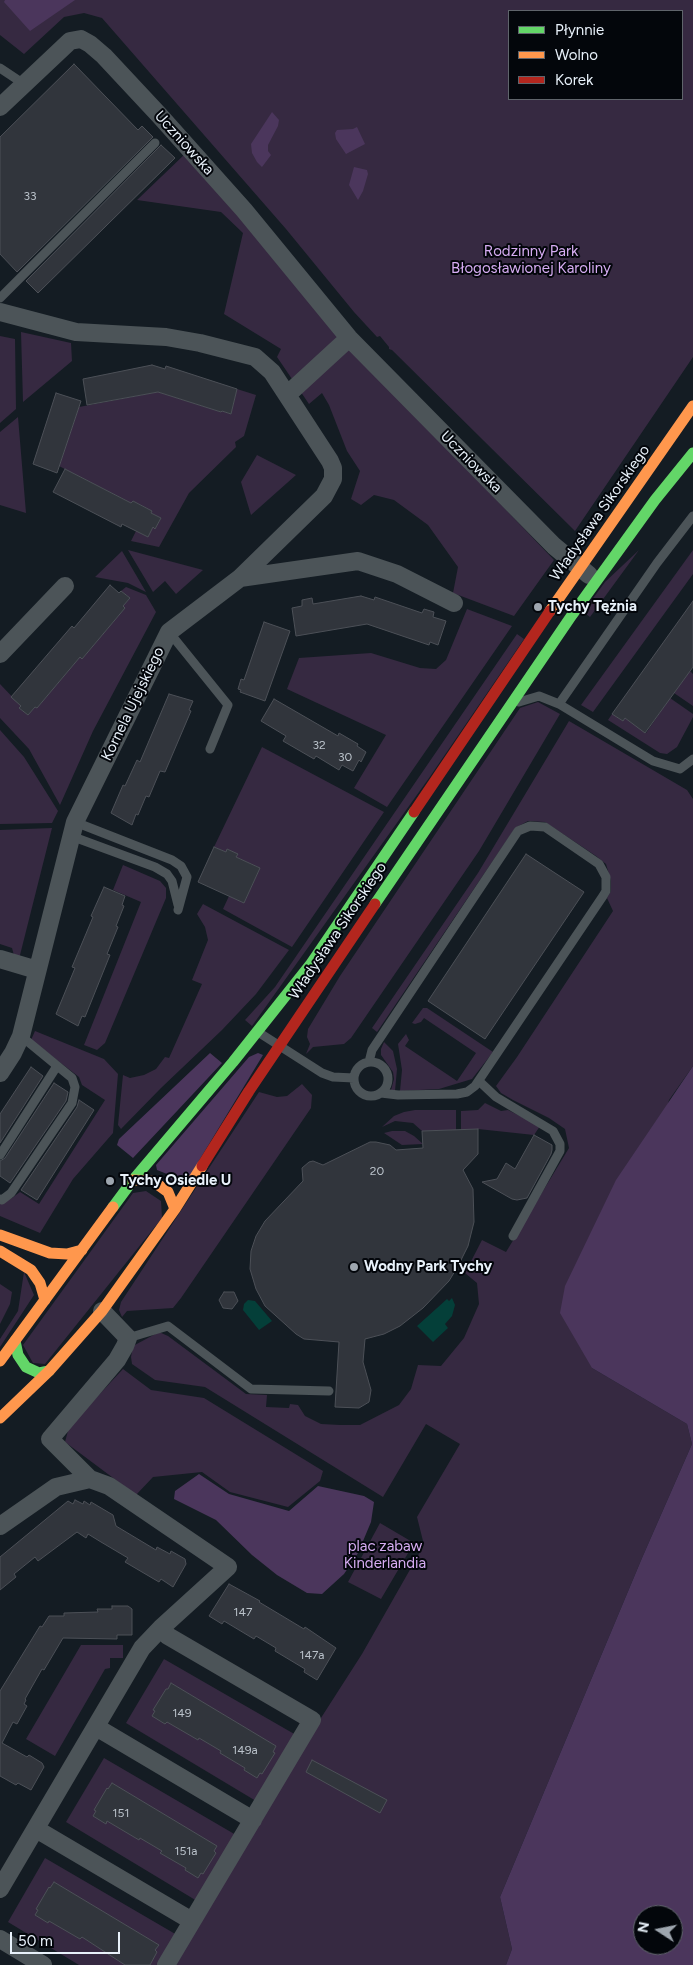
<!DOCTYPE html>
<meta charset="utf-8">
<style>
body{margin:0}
#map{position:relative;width:693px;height:1965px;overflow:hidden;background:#141c23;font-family:Figtree,sans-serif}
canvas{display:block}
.legend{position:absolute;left:508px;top:10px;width:175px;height:90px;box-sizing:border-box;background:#03060b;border:1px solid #5f646b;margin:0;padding:6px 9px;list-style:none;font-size:15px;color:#e8f1fa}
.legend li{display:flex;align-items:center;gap:10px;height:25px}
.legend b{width:25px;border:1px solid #5f646b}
.north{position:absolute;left:633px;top:1905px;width:50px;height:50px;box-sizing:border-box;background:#03060b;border:1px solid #5f646b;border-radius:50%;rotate:281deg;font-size:14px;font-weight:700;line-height:20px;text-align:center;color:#e8f1fa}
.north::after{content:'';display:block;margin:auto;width:18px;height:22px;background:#9ea6af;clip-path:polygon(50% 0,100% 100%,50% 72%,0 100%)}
.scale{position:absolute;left:10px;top:1932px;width:110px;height:22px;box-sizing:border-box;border:2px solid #e8f1fa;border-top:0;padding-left:6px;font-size:15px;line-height:18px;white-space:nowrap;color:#e8f1fa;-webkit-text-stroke:4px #03060b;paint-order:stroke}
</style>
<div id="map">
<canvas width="693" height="1965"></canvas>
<ul class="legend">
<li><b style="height:6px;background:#63d668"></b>Płynnie</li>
<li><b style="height:6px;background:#ff974d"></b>Wolno</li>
<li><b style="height:6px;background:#b3261e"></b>Korek</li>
</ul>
<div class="north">N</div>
<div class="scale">50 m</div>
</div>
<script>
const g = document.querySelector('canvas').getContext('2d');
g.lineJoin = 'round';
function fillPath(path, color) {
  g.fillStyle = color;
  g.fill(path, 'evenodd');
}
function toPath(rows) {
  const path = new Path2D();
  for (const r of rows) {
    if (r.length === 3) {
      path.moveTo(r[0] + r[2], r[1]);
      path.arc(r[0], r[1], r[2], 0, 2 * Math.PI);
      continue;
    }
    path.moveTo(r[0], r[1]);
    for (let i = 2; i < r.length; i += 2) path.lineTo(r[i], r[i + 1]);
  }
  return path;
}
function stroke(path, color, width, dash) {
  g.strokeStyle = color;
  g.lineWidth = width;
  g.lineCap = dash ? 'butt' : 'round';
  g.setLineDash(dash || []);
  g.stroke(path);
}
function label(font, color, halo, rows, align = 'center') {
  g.font = font + ' Figtree,sans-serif';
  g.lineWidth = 4;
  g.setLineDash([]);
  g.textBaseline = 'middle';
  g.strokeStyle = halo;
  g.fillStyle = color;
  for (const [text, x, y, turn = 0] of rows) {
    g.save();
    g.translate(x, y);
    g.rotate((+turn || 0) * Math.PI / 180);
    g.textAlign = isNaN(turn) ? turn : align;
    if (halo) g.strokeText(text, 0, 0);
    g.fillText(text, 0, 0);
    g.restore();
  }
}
fillPath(toPath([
 [0,0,693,0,693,357,575,531,392,350,389,349,389,347,380,336,377,337,354,312,286,229,102,18,84,13,64,17,24,54,0,35],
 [509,11,682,11,682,99,509,99],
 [186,153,333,329,554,560,514,616,453,593,458,567,428,525,394,500,374,495,361,505,351,499,360,471,347,451,329,405,322,393,309,404,277,357,281,349,224,314,243,233,221,212,137,200],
 [21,332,71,343,72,361,23,402],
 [0,336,15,339,16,409,0,423],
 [237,389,256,395,244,436,235,442,236,447,189,493,159,547,131,541,136,531,148,537,153,527,155,529,161,518,151,513,152,511,133,501,131,503,59,466,79,407,158,392,221,412,222,411,231,414],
 [18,417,26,513,0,505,0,432],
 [257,455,296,475,251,515,241,482],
 [128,550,203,570,176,594,165,581,153,592],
 [639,550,590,617,583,612,605,582],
 [693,550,693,574,593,712,581,705],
 [122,551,146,592,128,583,95,577],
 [126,587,146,595,156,612,93,731,60,805,29,749,0,718,0,684,21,706,19,708,28,715,35,707,37,708,80,657,82,659,125,608,123,606,130,598,121,591],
 [467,609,512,626,387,807,354,788,386,735,287,689,299,658,371,653,420,668,436,669,446,660],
 [517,634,524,639,429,778,252,1026,245,1020,275,987],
 [690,671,693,674,693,706,674,693],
 [670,698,693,714,693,717,677,747,667,754,660,753,608,720,612,714,623,721,625,718,646,733],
 [538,702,560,714,479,851,351,1038,344,1044,313,1047,306,1054,310,1044,307,1037,308,1029,340,976,520,708],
 [569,721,687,790,693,799,693,1066,669,1100,592,1368,687,1424,692,1444,642,1558,500,1897,512,1949,506,1965,170,1965,285,1774,362,1654,424,1545,417,1517,460,1444,426,1424,383,1497,205,1387,155,1380,132,1364,131,1357,133,1346,159,1332,168,1336,246,1394,267,1395,266,1407,289,1408,290,1404,298,1405,305,1416,321,1424,340,1425,360,1425,399,1405,411,1389,418,1365,441,1366,464,1338,479,1304,477,1283,465,1273,482,1240,506,1252,569,1148,565,1129,549,1118,513,1100,501,1093,496,1086,517,1057,613,911,607,898,611,891,611,881,606,864,596,856,545,822,528,821,515,828,377,1032,372,1028,478,873],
 [0,730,24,757,58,811,52,823,0,824],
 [262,747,384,812,292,947,223,909,229,896,243,902,245,901,259,870,258,867,236,857,237,854,227,849,226,852,214,847],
 [52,828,19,959,15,959,12,948,0,944,0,830],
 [123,865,160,881,166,888,166,898,105,1043,97,1050,84,1045,141,902,113,890],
 [203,904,289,950,256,994,222,1030,161,1088,121,1129,118,1125,123,1075,130,1078,144,1075,156,1069,165,1057,169,1058,202,984,192,980,208,940,205,927,197,914],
 [423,1008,427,1008,493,1052,472,1079,439,1089,400,1091,402,1070,398,1044,406,1034,409,1040,405,1046,457,1081,476,1053,424,1018,421,1022,415,1024,412,1023],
 [35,1031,104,1059,118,1074,113,1133,73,1179,40,1233,0,1216,0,1201,12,1198,20,1192,39,1204,105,1100,82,1085,79,1077,31,1040],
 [384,1042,393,1051,397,1069,395,1091,391,1090,394,1079,393,1072,381,1055,381,1049],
 [302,1084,312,1095,311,1108,181,1298,173,1308,127,1311,122,1317,119,1310,121,1302,259,1092,277,1097,287,1096],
 [485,1103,501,1111,508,1110,540,1126,534,1135,478,1129,461,1130,461,1111,478,1110],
 [415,1110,456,1110,456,1130,422,1131,413,1123,395,1121,382,1127,394,1116,404,1112],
 [392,1131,405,1131,414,1136,423,1144,402,1145,384,1133],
 [146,1191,161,1201,162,1218,45,1364,33,1363,23,1345,133,1193],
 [24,1272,34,1295,0,1347,0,1339,18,1311],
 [0,1284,12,1292,10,1304,0,1324],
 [123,1369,151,1390,204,1398,323,1471,320,1481,288,1507,230,1492,202,1472,153,1477,136,1495,65,1442,69,1427],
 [380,1523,414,1543,381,1599,348,1582],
 [81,1645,123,1645,123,1658,110,1658,110,1668,105,1669,55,1756,26,1739],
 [164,1659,296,1735,256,1801,126,1723],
 [104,1758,236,1835,197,1901,66,1822],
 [45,1858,177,1935,159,1965,79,1965,8,1922]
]), '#362941');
fillPath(toPath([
 [5,0,75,0,30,31,4,2],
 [272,112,279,120,278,126,268,145,268,151,271,155,262,167,257,162,252,153,251,144],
 [357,127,365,144,346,154,336,139,335,133,337,130,353,129],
 [354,167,367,170,368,174,363,191,358,200,349,185],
 [210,1053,222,1063,133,1158,117,1145,119,1139],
 [258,1053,263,1055,183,1187,175,1184,167,1174,157,1170,156,1165,249,1057],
 [693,1066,693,1965,506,1965,512,1949,500,1897,642,1558,692,1444,687,1424,592,1368,560,1313,565,1286,616,1180],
 [643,1915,673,1915,673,1945,643,1945],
 [199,1474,229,1494,289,1511,318,1486,364,1496,374,1502,371,1522,358,1553,344,1574,322,1594,307,1593,277,1575,252,1555,216,1520,174,1499,175,1491]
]), '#4b365c');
fillPath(toPath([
 [452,1298,455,1305,452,1316,445,1324,448,1328,433,1342,417,1326,447,1299,449,1301],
 [248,1300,255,1301,272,1321,259,1330,243,1310,244,1304]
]), '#043f39');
const building = toPath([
 [74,64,138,130,142,126,153,137,17,272,0,254,0,137,74,64],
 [161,145,175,158,38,293,26,281,161,145],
 [152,365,165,369,166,366,237,389,231,414,222,411,221,412,158,392,87,405,83,379,152,365],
 [56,393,81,401,57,473,33,464,56,393],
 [65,469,131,503,133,501,152,511,151,513,161,518,155,529,153,527,148,537,122,524,121,527,53,492,65,469],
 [110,585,119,593,121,591,130,598,123,606,125,608,82,659,80,657,37,708,35,707,28,715,19,708,21,706,11,697,72,626,74,628,110,585],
 [361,596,374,600,375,597,422,613,424,609,434,612,433,617,446,621,438,645,430,642,429,645,367,624,296,636,292,608,302,606,302,600,312,598,313,604,361,596],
 [693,601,693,667,645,733,625,718,623,721,612,714,693,601],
 [264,622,290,631,265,701,240,692,241,690,238,689,241,679,244,680,264,622],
 [169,694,193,701,189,710,191,711,165,772,160,771,149,797,146,796,138,815,136,814,132,825,111,813,123,785,125,786,137,760,140,762,169,694],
 [274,699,338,736,339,733,358,744,357,746,366,752,361,762,359,760,353,771,342,765,339,770,316,756,314,759,283,741,286,736,261,721,274,699],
 [214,847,226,852,227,849,238,854,236,857,260,868,244,903,198,882,214,847],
 [526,854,584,892,485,1039,428,1001,526,854],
 [104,887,125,896,122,905,124,906,116,926,118,927,107,954,110,955,85,1017,82,1016,78,1026,56,1014,75,968,72,967,93,917,91,916,104,887],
 [31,1067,43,1076,0,1143,0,1114,31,1067],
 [54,1083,68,1092,66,1101,10,1183,0,1176,0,1161,5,1158,54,1083],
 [79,1100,94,1110,37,1200,21,1190,77,1107,79,1100],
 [478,1129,478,1154,463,1170,473,1189,474,1222,468,1246,458,1266,449,1281,423,1308,400,1326,384,1334,365,1339,363,1362,371,1390,369,1402,359,1408,335,1407,339,1342,304,1339,296,1334,265,1306,256,1289,250,1269,251,1251,256,1236,265,1221,303,1181,302,1168,309,1162,313,1161,323,1165,370,1142,376,1142,390,1145,396,1150,423,1148,422,1131,478,1129],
 [534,1135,552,1145,552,1150,551,1154,527,1198,517,1200,512,1199,482,1182,497,1179,506,1163,515,1169,534,1135],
 [224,1292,234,1292,238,1301,232,1309,223,1308,219,1300,224,1292],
 [75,1500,83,1504,84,1501,90,1505,91,1502,113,1515,116,1526,156,1550,157,1547,170,1554,171,1551,185,1559,186,1564,173,1587,161,1579,159,1582,125,1562,128,1558,101,1542,88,1534,86,1538,77,1532,38,1561,35,1557,14,1574,16,1577,0,1590,0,1557,68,1501,73,1504,75,1500],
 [229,1584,260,1601,259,1602,304,1629,305,1627,336,1648,317,1680,304,1672,305,1669,275,1651,276,1648,256,1636,254,1639,224,1621,222,1624,209,1616,229,1584],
 [112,1606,128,1606,132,1609,132,1635,117,1635,117,1639,63,1638,44,1670,42,1669,25,1699,26,1700,24,1704,27,1706,17,1724,13,1722,2,1743,27,1757,29,1755,42,1763,44,1767,31,1790,18,1783,16,1785,0,1776,0,1691,40,1626,42,1627,49,1616,64,1616,64,1613,98,1612,97,1609,112,1609,112,1606],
 [171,1683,276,1746,273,1752,275,1753,262,1774,260,1773,257,1778,244,1770,245,1768,220,1753,221,1751,199,1738,198,1740,167,1722,165,1724,152,1716,155,1711,153,1710,166,1689,168,1689,171,1683],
 [312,1760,387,1800,380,1813,306,1772,312,1760],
 [112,1783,217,1846,214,1851,216,1853,203,1874,201,1873,198,1878,185,1870,186,1868,160,1853,162,1851,140,1838,139,1840,107,1821,106,1824,93,1816,96,1811,94,1810,107,1788,108,1789,112,1783],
 [54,1882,159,1945,155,1950,157,1952,150,1965,125,1965,82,1937,80,1939,49,1921,48,1923,35,1915,38,1910,36,1909,49,1887,50,1888,54,1882]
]);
fillPath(building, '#31353c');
stroke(building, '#4c5057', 1);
stroke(toPath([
 [0,68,24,84],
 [0,298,155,143],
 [169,632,228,705,210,749],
 [519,702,539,696,559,704,653,761,680,769,693,759],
 [559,704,657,563,693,516],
 [75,822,172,860,181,866,187,877,178,910],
 [71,836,155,867,167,874,172,881,178,905],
 [258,1032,322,1073,333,1077,354,1078],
 [371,1079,17],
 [369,1062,372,1050,518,831,530,826,545,827,599,864,606,877,606,891,603,896,475,1086,467,1092,457,1094,398,1095,381,1093],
 [479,1081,496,1097,553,1131,560,1144,560,1151,513,1236],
 [0,1155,57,1066],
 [0,1199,2,1200,11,1193,72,1103,75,1087,72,1078,21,1036],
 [128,1338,168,1326,251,1389,329,1391]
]), '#4c5458', 9);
stroke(toPath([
 [0,107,70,41,81,39,90,44,104,56,160,116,244,210,349,338,554,546,589,575],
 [0,312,76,332,166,337,200,343,255,357,272,372,330,461,333,468,333,479,324,496,240,578],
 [287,395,349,338],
 [0,654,65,586],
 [0,959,37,970],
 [0,1073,13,1053,21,1036,75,822,169,632,240,578,358,561,397,574,454,603],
 [90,1479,50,1439,117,1360,125,1346,128,1338,102,1311],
 [0,1526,56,1487,90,1479,109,1486,228,1567,161,1628,142,1648,0,1889],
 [161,1628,168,1636,312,1720,166,1965],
 [96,1727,253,1820],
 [36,1829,192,1921],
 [0,1939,43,1965]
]), '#4c5458', 18);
stroke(toPath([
 [375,904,572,615,655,500,693,453],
 [113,1207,133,1180,233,1062,310,965,414,812],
 [15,1341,18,1355,26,1367,39,1373,49,1371]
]), '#63d668', 11);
stroke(toPath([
 [550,611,693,406],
 [133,1180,153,1181,168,1192,175,1209],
 [0,1235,50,1253,67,1254,82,1250],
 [0,1251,31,1270,40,1283,45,1300],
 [0,1361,113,1207],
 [0,1418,49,1371,102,1311,175,1209,202,1166]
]), '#ff974d', 11);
stroke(toPath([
 [414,812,550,611],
 [202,1166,249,1091,375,904]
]), '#b3261e', 11);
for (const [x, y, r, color] of [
 [538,607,5,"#9ea6af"],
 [110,1181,5,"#9ea6af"],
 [354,1267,5,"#9ea6af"]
]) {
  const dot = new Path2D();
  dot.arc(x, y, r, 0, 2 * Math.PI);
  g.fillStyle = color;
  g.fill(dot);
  stroke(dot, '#03060b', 2);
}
label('12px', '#bac2ca', null, [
 ["33",30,196],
 ["32",319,745],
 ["30",345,757],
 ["20",377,1171],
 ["147",243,1612],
 ["147a",312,1655],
 ["149",182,1713],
 ["149a",245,1750],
 ["151",121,1813],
 ["151a",186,1851]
]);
label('15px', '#e8f1fa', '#03060b', [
 ["Uczniowska",184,143,48],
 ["Uczniowska",471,462,45],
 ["Władysława Sikorskiego",600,513,-55],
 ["Kornela Ujejskiego",133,704,-64],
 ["Władysława Sikorskiego",338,931,-56]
]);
label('15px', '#d6acf2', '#03060b', [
 ["Rodzinny Park",531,252],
 ["Błogosławionej Karoliny",531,269],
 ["plac zabaw",385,1547],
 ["Kinderlandia",385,1564]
]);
label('bold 15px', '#e8f1fa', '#03060b', [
 ["Tychy Tężnia",548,607],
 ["Tychy Osiedle U",120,1181],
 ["Wodny Park Tychy",364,1267]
], 'left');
</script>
